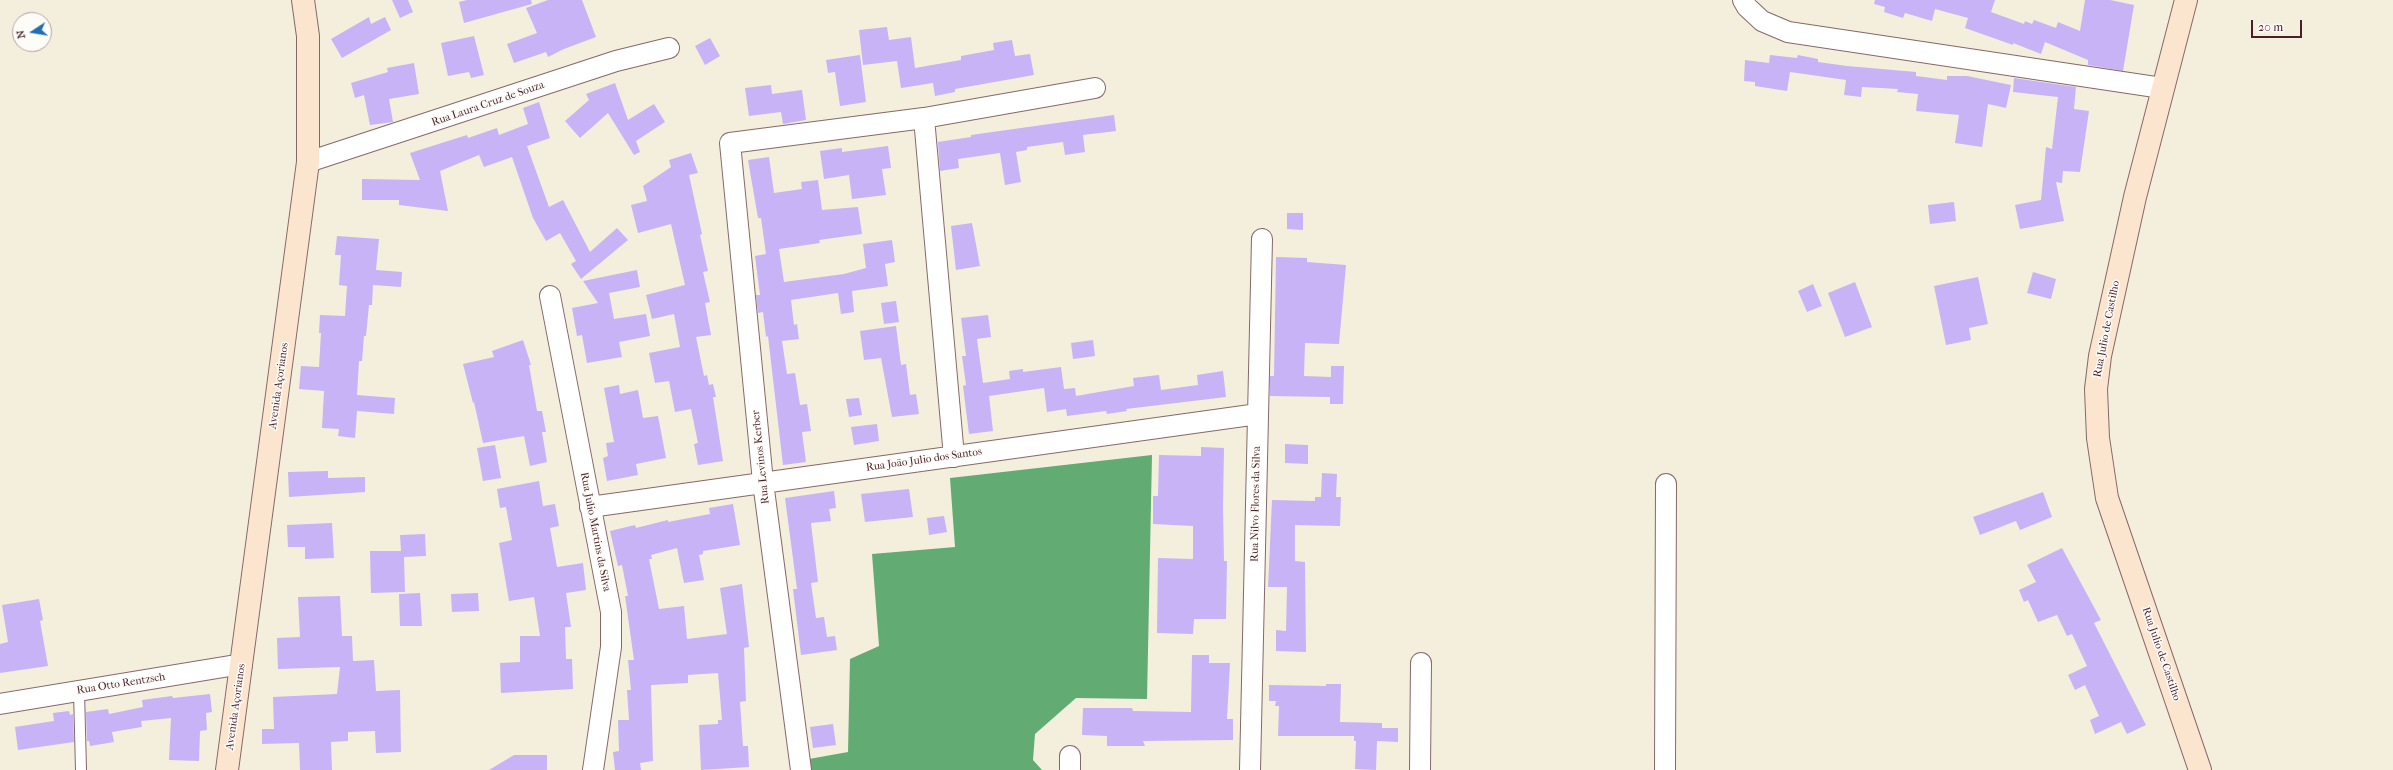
<!DOCTYPE html>
<meta charset="utf-8">
<style>
body{margin:0}
#map{position:relative;width:2393px;height:770px;overflow:hidden;background:#f4efdd;font-family:"IM FELL French Canon",serif}
canvas{display:block}
.north{position:absolute;left:12px;top:12px;width:40px;height:40px;box-sizing:border-box;background:#fdfcf7;border:1px solid #b5a4a5;border-radius:50%;rotate:258deg;font-size:11px;font-weight:700;line-height:16px;text-align:center;color:#4a1f2b}
.north::after{content:'';display:block;margin:auto;width:14px;height:18px;background:#1f6fb2;clip-path:polygon(50% 0,100% 100%,50% 72%,0 100%)}
.scale{position:absolute;left:2251px;top:20px;width:51px;height:18px;box-sizing:border-box;border:2px solid #4a1f2b;border-top:0;padding-left:5px;font-size:12px;line-height:14px;white-space:nowrap;color:#4a1f2b;-webkit-text-stroke:3px #fdfcf7;paint-order:stroke}
</style>
<div id="map">
<canvas width="2393" height="770"></canvas>
<div class="north">N</div>
<div class="scale">20 m</div>
</div>
<script>
const g = document.querySelector('canvas').getContext('2d');
g.lineJoin = 'round';
function fillPath(path, color) {
  g.fillStyle = color;
  g.fill(path, 'evenodd');
}
function toPath(rows) {
  const path = new Path2D();
  for (const r of rows) {
    path.moveTo(r[0], r[1]);
    for (let i = 2; i < r.length; i += 2) path.lineTo(r[i], r[i + 1]);
  }
  return path;
}
function stroke(path, color, width, dash) {
  g.strokeStyle = color;
  g.lineWidth = width;
  g.lineCap = dash ? 'butt' : 'round';
  g.setLineDash(dash || []);
  g.stroke(path);
}
function label(font, color, halo, rows, align = 'center') {
  g.font = font + ' "IM FELL French Canon",serif';
  g.lineWidth = 3;
  g.setLineDash([]);
  g.textBaseline = 'middle';
  g.strokeStyle = halo;
  g.fillStyle = color;
  for (const [text, x, y, turn = 0] of rows) {
    g.save();
    g.translate(x, y);
    g.rotate((+turn || 0) * Math.PI / 180);
    g.textAlign = isNaN(turn) ? turn : align;
    if (halo) g.strokeText(text, 0, 0);
    g.fillText(text, 0, 0);
    g.restore();
  }
}
fillPath(toPath([
 [1152,455,1147,699,1076,698,1035,734,1033,760,1042,770,811,770,809,759,848,752,850,659,879,646,872,554,955,547,950,478]
]), '#62ac74');
fillPath(toPath([
 [392,0,408,0,413,12,400,18],
 [467,0,531,0,532,4,464,23,459,2],
 [548,0,582,0,596,37,564,49,548,57,546,52,514,63,507,44,537,33,526,8],
 [1875,0,1995,0,1991,12,2024,24,2025,21,2032,24,2034,20,2056,28,2058,22,2080,31,2085,0,2110,0,2134,5,2123,71,2088,65,2088,60,2045,42,2041,54,2013,43,2013,45,1965,28,1968,18,1935,9,1932,21,1905,13,1903,18,1884,12,1885,7,1874,4],
 [369,17,371,24,385,17,391,30,342,58,331,39],
 [887,27,889,40,911,37,915,68,961,60,961,56,994,50,993,43,1012,40,1015,56,1030,54,1034,75,955,89,955,92,935,96,933,83,901,88,897,61,863,65,859,30],
 [474,36,484,75,471,78,469,72,448,76,441,43],
 [710,38,720,56,705,65,695,46],
 [860,55,866,102,840,106,835,72,828,73,826,60],
 [1770,55,1797,58,1798,55,1818,59,1818,62,1847,66,1916,72,1916,76,1947,80,1947,76,1967,76,2011,85,2006,108,1988,104,1982,147,1955,143,1959,115,1916,111,1918,94,1897,92,1898,89,1862,87,1861,97,1844,95,1846,80,1790,72,1787,91,1755,86,1755,82,1744,81,1745,60,1769,63],
 [414,63,419,94,389,99,393,122,370,125,364,95,355,98,351,83,388,72,387,68],
 [2014,78,2076,87,2074,109,2089,111,2080,172,2063,171,2062,183,2056,182,2064,221,2020,229,2015,205,2041,200,2046,147,2052,149,2058,97,2013,92],
 [615,83,628,120,654,104,665,122,636,141,640,152,634,155,608,113,580,138,565,121,589,100,586,94],
 [771,85,772,94,802,90,806,120,783,124,781,112,749,116,745,88],
 [539,102,550,138,527,146,549,207,563,200,590,252,617,228,628,240,581,279,571,264,576,261,560,233,546,241,533,218,512,157,484,167,479,155,440,171,448,211,399,205,399,200,362,200,362,179,420,180,410,153,467,135,468,138,497,128,499,135,528,124,523,108],
 [1114,115,1116,131,1083,135,1085,152,1065,155,1063,142,1027,147,1027,150,1016,152,1021,182,1005,185,1000,153,958,159,959,168,940,171,938,142,971,137,971,135],
 [888,146,891,168,882,169,886,195,852,199,849,175,824,179,820,151,842,148,842,152],
 [691,153,698,173,689,175,702,234,700,235,708,271,703,272,710,302,705,303,711,335,696,337,704,376,707,375,709,385,713,384,716,397,713,397,723,461,698,465,694,444,698,443,691,409,675,412,669,381,655,383,649,353,680,347,674,314,652,319,646,295,685,285,671,224,638,233,631,205,647,201,643,186,671,167,669,160],
 [769,157,774,193,802,189,801,182,818,180,822,210,858,207,862,234,819,240,820,243,779,249,784,282,844,274,866,268,863,244,892,240,895,262,885,264,888,286,852,291,854,312,841,314,838,293,791,300,794,325,797,324,799,339,782,341,787,374,795,373,800,405,807,404,811,431,802,432,806,462,783,465,768,336,766,337,763,312,758,313,756,295,760,295,755,256,766,254,761,218,758,218,748,160],
 [1954,202,1956,221,1930,224,1928,205],
 [1287,213,1303,213,1303,230,1287,229],
 [972,223,980,266,956,270,951,226],
 [337,236,379,239,376,270,402,272,401,287,373,285,372,305,369,305,366,336,364,336,362,361,359,361,357,395,395,398,394,414,357,411,355,438,338,436,339,429,322,428,324,391,299,389,301,366,319,367,321,333,319,333,320,315,345,316,347,286,339,285,341,255,335,255],
 [1276,257,1307,258,1307,262,1346,265,1339,344,1305,343,1304,376,1331,377,1331,366,1344,366,1343,404,1330,404,1330,397,1270,396,1270,376,1274,376],
 [637,270,640,287,609,293,614,319,646,314,650,336,619,342,622,357,587,363,582,335,577,336,572,308,598,303,583,281],
 [2033,272,2056,279,2051,299,2027,293],
 [1978,277,1988,324,1969,328,1971,340,1946,345,1934,286],
 [1855,282,1872,327,1845,337,1828,293],
 [1813,284,1822,306,1807,312,1798,291],
 [896,301,899,322,884,324,881,303],
 [988,315,991,337,977,339,983,383,1010,379,1009,371,1023,369,1023,372,1061,367,1064,389,1075,388,1076,396,1134,386,1133,378,1159,375,1161,390,1198,385,1197,375,1223,371,1226,397,1126,409,1127,411,1107,414,1106,411,1067,416,1066,409,1047,412,1044,388,989,396,993,431,969,434,963,386,966,385,962,356,966,356,961,318],
 [896,326,901,365,906,364,910,395,916,394,919,414,892,417,881,358,864,360,860,331],
 [523,340,531,365,529,365,537,411,542,411,546,432,542,432,547,462,530,466,524,436,483,443,474,402,473,403,463,364,494,357,492,351],
 [1093,340,1095,356,1073,359,1071,343],
 [619,385,620,394,638,390,643,418,658,416,666,458,636,464,638,475,607,481,603,458,608,456,606,443,614,442,604,388],
 [859,398,862,415,849,417,846,399],
 [877,424,879,441,854,445,851,427],
 [1285,444,1308,445,1308,464,1285,463],
 [495,445,501,478,483,481,477,448],
 [1201,447,1224,448,1223,506,1224,561,1227,561,1226,619,1194,619,1193,634,1157,633,1158,558,1193,559,1193,526,1153,524,1153,496,1158,496,1159,455,1201,456],
 [328,471,328,478,365,477,365,492,289,497,288,472],
 [1322,473,1337,474,1336,497,1341,497,1340,526,1295,525,1295,561,1305,562,1306,652,1276,651,1276,630,1286,631,1287,587,1268,587,1272,500,1315,501,1315,497,1321,497],
 [539,481,543,506,555,504,559,526,550,528,557,567,583,563,586,590,566,593,571,627,565,627,566,659,572,659,573,689,501,693,500,663,520,662,520,636,540,636,534,597,509,601,499,543,512,540,506,507,500,508,497,489],
 [909,489,913,517,865,522,861,494],
 [834,491,836,508,829,509,831,521,811,523,818,582,811,583,816,618,824,617,827,637,835,636,837,650,801,655,793,589,797,589,785,498],
 [2043,492,2052,517,2020,530,2016,521,1980,535,1973,517],
 [733,504,740,545,703,551,703,554,699,555,704,580,684,583,677,548,651,555,652,559,649,559,659,609,684,606,687,639,727,634,720,588,742,584,749,647,744,648,746,701,740,702,743,746,748,746,749,767,701,770,699,725,718,724,718,720,722,720,718,673,688,675,688,683,651,685,653,761,640,763,641,770,615,770,613,752,619,751,618,720,629,720,627,690,631,690,628,660,634,660,625,596,628,596,622,565,618,566,610,531,635,525,636,528,668,520,668,522,710,514,709,508],
 [944,516,947,532,929,535,927,518],
 [332,523,334,558,305,559,305,547,288,547,287,525],
 [425,534,426,556,404,557,405,592,371,593,370,551,401,551,400,535],
 [2062,548,2101,620,2094,623,2146,725,2127,734,2121,722,2095,734,2090,720,2099,716,2085,685,2075,690,2068,675,2087,666,2072,634,2067,636,2057,615,2038,622,2028,600,2024,602,2019,590,2036,582,2027,565],
 [420,593,422,626,400,626,399,594],
 [478,593,479,611,452,612,451,594],
 [340,596,342,636,352,636,353,661,374,660,376,691,400,690,401,752,376,753,375,731,348,732,348,741,331,742,332,770,300,770,299,743,262,744,262,729,274,729,273,697,337,694,340,667,278,669,277,638,300,637,298,597],
 [39,599,43,620,40,621,48,666,0,673,0,644,8,642,2,605],
 [1192,655,1209,655,1209,663,1230,663,1227,719,1233,719,1233,740,1143,741,1145,746,1107,746,1107,736,1082,735,1083,708,1132,708,1133,711,1191,712],
 [1326,684,1341,684,1340,722,1382,723,1382,728,1398,728,1398,742,1377,741,1376,770,1355,769,1356,741,1354,741,1354,736,1278,736,1279,706,1275,706,1276,701,1269,701,1269,685,1326,686],
 [210,694,212,712,206,713,207,730,200,731,199,761,169,760,171,718,141,721,142,727,112,732,114,742,90,746,89,741,87,741,86,712,108,709,109,714,143,707,142,700,172,696,173,698],
 [69,711,70,715,73,714,74,742,18,750,15,727,54,721,53,713],
 [833,724,836,745,813,748,810,727],
 [514,755,547,755,547,770,489,770]
]), '#c7b3f6');
const lane = toPath([
 [79,691,81,770]
]);
const street = toPath([
 [1743,0,1747,7,1762,21,1788,32,2162,88],
 [924,118,954,457],
 [308,162,616,61,669,48],
 [550,296,611,612,611,647,593,770],
 [590,507,1258,414],
 [0,704,242,664],
 [801,770,763,482,730,143,924,118,1095,88],
 [1070,770,1070,756],
 [1250,770,1262,239],
 [1420,770,1421,663],
 [1665,770,1666,484]
]);
const secondary = toPath([
 [2186,0,2135,197,2100,356,2096,389,2098,438,2107,498,2200,770],
 [227,770,308,162,308,36,303,0]
]);
stroke(lane, '#866869', 12);
stroke(street, '#866869', 22);
stroke(secondary, '#866869', 24);
stroke(lane, '#fff', 10);
stroke(street, '#fff', 20);
stroke(secondary, '#fce5cf', 22);
label('11px', '#4a1f2b', '#fdfcf7', [
 ["Rua Laura Cruz de Souza",488,104,-19],
 ["Rua Julio de Castilho",2107,329,-79],
 ["Avenida Açorianos",279,386,-82],
 ["Rua Levinos Kerber",761,457,-96],
 ["Rua João Julio dos Santos",924,460,-8],
 ["Rua Nilvo Flores da Silva",1256,504,-89],
 ["Rua Julio Martins da Silva",595,532,79],
 ["Rua Julio de Castilho",2161,654,71],
 ["Rua Otto Rentzsch",121,684,-9],
 ["Avenida Açorianos",236,707,-82]
]);
</script>
